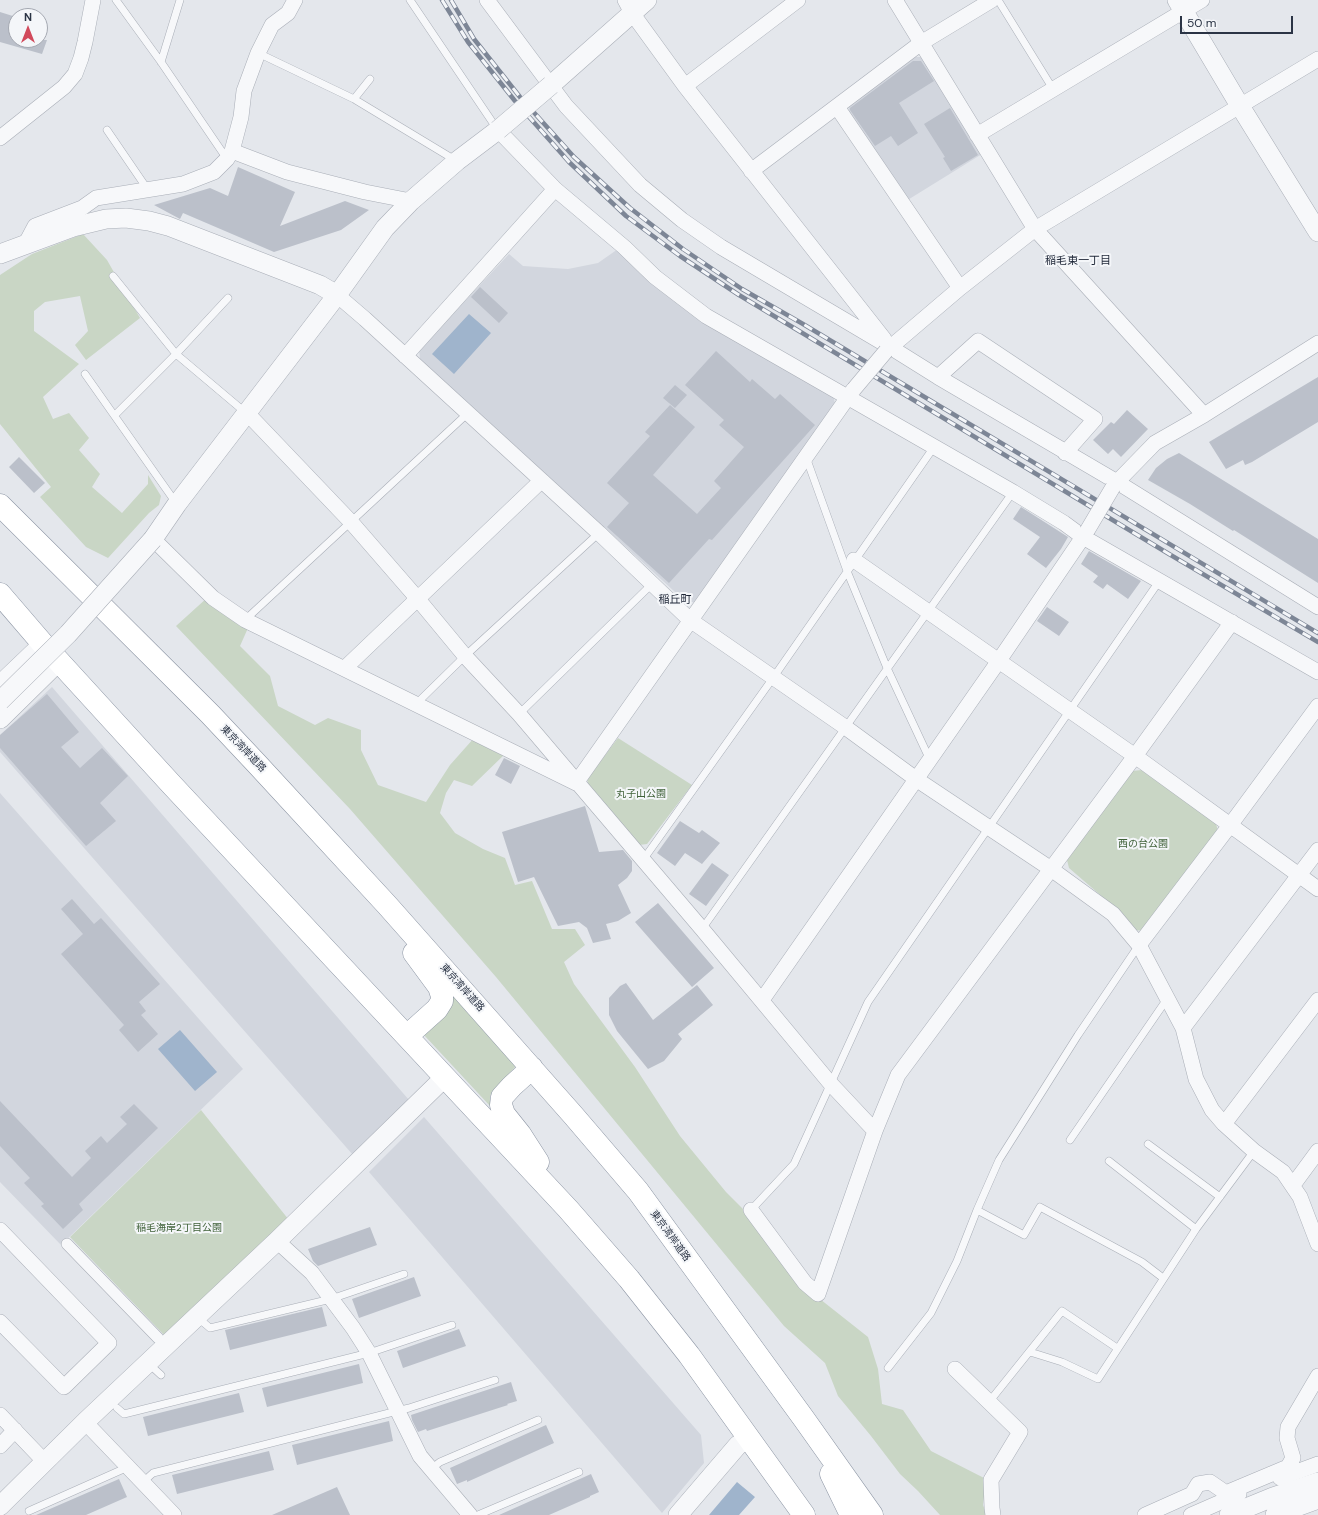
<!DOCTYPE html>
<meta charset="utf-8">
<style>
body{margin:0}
#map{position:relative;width:1318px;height:1515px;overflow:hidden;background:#e4e7ec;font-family:"DM Sans",sans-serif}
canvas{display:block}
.north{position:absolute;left:8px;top:8px;width:40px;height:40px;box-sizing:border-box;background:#f4f6f9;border:1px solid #a4a8b1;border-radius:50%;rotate:0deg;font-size:11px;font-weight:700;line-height:16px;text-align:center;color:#2b3445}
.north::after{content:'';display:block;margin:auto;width:14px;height:18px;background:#d1495b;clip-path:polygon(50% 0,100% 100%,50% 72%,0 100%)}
.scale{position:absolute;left:1180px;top:16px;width:113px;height:18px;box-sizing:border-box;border:2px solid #2b3445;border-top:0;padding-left:5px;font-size:12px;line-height:14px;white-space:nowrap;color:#2b3445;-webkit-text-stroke:3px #f4f6f9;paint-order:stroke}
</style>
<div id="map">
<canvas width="1318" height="1515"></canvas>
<div class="north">N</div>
<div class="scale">50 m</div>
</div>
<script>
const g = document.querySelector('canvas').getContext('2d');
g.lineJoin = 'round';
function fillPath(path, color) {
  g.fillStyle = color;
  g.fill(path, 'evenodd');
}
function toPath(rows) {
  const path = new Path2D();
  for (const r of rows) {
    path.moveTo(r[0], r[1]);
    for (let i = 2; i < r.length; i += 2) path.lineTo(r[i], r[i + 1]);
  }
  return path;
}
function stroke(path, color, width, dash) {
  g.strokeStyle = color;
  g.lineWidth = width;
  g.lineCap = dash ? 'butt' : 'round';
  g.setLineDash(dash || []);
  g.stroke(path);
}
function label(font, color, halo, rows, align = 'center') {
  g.font = font + ' "DM Sans","Noto Sans JP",sans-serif';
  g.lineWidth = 4;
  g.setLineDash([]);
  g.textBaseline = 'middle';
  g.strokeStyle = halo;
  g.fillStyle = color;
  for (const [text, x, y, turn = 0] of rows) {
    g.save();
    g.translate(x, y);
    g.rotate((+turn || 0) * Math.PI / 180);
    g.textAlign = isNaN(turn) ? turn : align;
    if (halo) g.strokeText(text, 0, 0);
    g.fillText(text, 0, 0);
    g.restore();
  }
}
fillPath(toPath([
 [913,57,924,57,982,154,906,201,848,118,849,106],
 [618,249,833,394,835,404,695,602,686,602,420,359,419,350,509,254,523,266,568,269,598,263],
 [52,687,409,1100,353,1155,0,752,0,735],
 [0,793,243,1069,61,1245,0,1182],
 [424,1117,701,1435,704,1463,662,1513,369,1172]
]), '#d2d6de');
fillPath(toPath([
 [83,234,107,260,140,318,86,360,75,345,88,331,80,296,45,302,34,311,34,331,79,364,43,397,53,419,69,413,89,438,79,450,100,474,92,487,122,513,148,484,148,475,161,496,159,505,149,513,108,558,86,547,40,497,51,487,0,424,0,275,32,254],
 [208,597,248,628,240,646,270,676,278,706,315,725,328,718,361,730,361,750,378,785,426,802,450,765,474,738,506,753,472,786,454,780,446,793,440,813,455,833,483,849,505,858,515,885,532,881,552,929,575,929,585,945,564,962,574,984,635,1067,680,1136,726,1192,746,1212,806,1288,868,1337,878,1369,882,1404,903,1410,931,1451,986,1479,983,1505,987,1515,940,1515,918,1491,900,1474,871,1436,838,1396,825,1363,784,1326,496,977,350,809,176,626],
 [618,738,692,785,647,844,639,845,589,787,587,779],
 [1142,770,1215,820,1218,831,1144,931,1135,930,1106,900,1069,868,1067,860,1132,771],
 [452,993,517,1065,492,1092,490,1096,490,1106,424,1035],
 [201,1110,289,1220,167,1338,70,1237]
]), '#c9d6c5');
fillPath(toPath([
 [469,314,491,333,454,374,432,354],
 [180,1030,217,1072,195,1091,158,1049],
 [737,1482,755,1497,739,1515,709,1515]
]), '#9fb4cc');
fillPath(toPath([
 [0,12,16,17,16,40,47,40,42,54,0,42],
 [913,61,921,61,934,81,899,103,918,133,898,146,891,136,875,146,850,110,850,108],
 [950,108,978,155,951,171,943,158,945,157,924,124],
 [238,167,295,192,280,226,345,201,369,210,341,230,274,252,183,213,180,219,154,205,210,188,228,196],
 [480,287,508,313,499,323,471,297],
 [716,351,750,382,752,379,775,399,780,394,815,425,712,540,709,539,669,583,607,527,629,503,607,483,650,436,645,432,670,405,695,427,653,475,697,514,721,488,714,481,744,447,719,425,724,420,685,385],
 [1318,377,1318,422,1252,462,1245,465,1243,460,1226,469,1209,442],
 [675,385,687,395,675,408,663,398],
 [1127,410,1148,429,1121,457,1113,449,1108,454,1093,440,1111,422,1114,424],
 [1179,453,1318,539,1318,583,1234,530,1233,531,1190,504,1148,480,1156,468,1167,459],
 [19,457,45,483,34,493,9,467],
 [1021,507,1068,537,1061,549,1046,568,1027,554,1040,537,1013,519],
 [1089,551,1141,581,1128,599,1107,584,1103,589,1093,582,1098,576,1081,564],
 [1047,607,1069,622,1059,636,1037,621],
 [47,694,79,732,61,747,80,768,102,748,128,776,100,803,116,821,86,846,0,748,0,735],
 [504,758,520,766,511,784,495,775],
 [585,806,599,852,623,850,632,861,632,871,627,878,618,885,631,913,618,921,606,924,611,939,593,943,587,928,579,922,558,926,534,877,518,882,502,832],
 [680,821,699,833,702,830,720,843,702,864,685,853,675,866,657,853],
 [712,863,729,875,706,906,689,894],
 [72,899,94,924,101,918,160,984,139,1002,146,1011,141,1015,158,1034,138,1052,119,1030,124,1025,61,954,83,934,61,909],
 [658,903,714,968,692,987,635,922],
 [626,983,653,1020,697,985,713,1005,678,1034,682,1039,664,1061,648,1069,617,1031,609,1015,609,998,620,986],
 [0,1101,72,1177,91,1158,85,1151,101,1136,107,1143,127,1124,120,1117,134,1104,158,1128,79,1204,83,1210,63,1229,41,1206,44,1204,24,1183,30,1178,0,1146],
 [370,1227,377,1245,318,1266,313,1261,308,1249],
 [414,1277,421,1296,359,1318,352,1299],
 [322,1307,327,1326,230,1350,225,1330],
 [459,1329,466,1346,403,1368,397,1351],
 [359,1364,363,1383,267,1407,262,1388],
 [511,1382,517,1401,507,1404,508,1405,427,1431,426,1429,418,1432,412,1420,411,1415],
 [239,1393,244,1412,148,1436,143,1417],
 [389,1421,393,1441,297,1465,292,1445],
 [546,1425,554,1443,467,1482,467,1480,457,1484,450,1468],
 [269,1451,274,1470,177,1494,172,1475],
 [591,1474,599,1492,590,1496,590,1497,549,1515,499,1515],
 [119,1479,127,1497,86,1515,36,1515],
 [337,1487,350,1515,272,1515]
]), '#bbc0ca');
const service = toPath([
 [116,0,161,62,227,159],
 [410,0,497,129],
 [998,0,1053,89],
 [258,53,354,99,455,160],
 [161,62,180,0],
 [354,99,370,79],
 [107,130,148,190],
 [113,276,176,354,246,413],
 [85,374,176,503],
 [115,415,176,354,228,298],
 [806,457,847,571,887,668,930,760],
 [245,620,467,414],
 [416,704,465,656,599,533],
 [519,714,652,584],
 [643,860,773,678,934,447],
 [702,929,1013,492],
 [1070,1140,1167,999],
 [1148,1144,1220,1197],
 [1109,1161,1196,1229],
 [751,1210,794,1164,868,1002,1160,580],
 [977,1210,1024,1235,1040,1207,1142,1262,1163,1278],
 [197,1317,210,1328,331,1299,404,1274],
 [1030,1352,1062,1362,1098,1379,1196,1229,1254,1151],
 [148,1363,161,1375],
 [888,1368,931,1313,957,1261,977,1210,999,1160,1078,1035,1139,945],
 [989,1402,1062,1311,1117,1348],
 [117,1408,124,1414,369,1353,452,1325],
 [431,1469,440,1462,538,1420],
 [143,1482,153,1473,409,1408,495,1380],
 [29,1511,128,1467],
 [478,1515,579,1472]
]);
const pedestrian = toPath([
 [67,1244,158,1338]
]);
const minor = toPath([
 [487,0,566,106,640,185,682,220,721,247,890,347,938,377,1117,482,1318,607],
 [625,0,632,13,685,86,884,339],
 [895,0,1035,229,1204,415],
 [685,86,798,0],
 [837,107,960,288],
 [498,130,555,189,624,247,655,277,706,316,1013,492,1064,523,1083,537,1318,672],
 [977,135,1202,0],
 [0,138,64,87,75,74,81,58,85,42,93,0],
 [232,151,287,172,365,192,411,201],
 [751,171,921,43,992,0],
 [26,243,35,226,82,208,96,198,183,184,214,172,227,159,232,151,241,117,244,91,258,53,272,25,288,13,295,0],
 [337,295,365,319,599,533,690,620,845,727,916,779,1051,869,1113,914,1139,945,1183,1028,1196,1079,1212,1110,1224,1124,1254,1151,1283,1172,1300,1197,1318,1244],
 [886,351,960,288,1035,229,1318,59],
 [405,356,555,189],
 [938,377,978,341,1095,419,1065,453],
 [247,413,351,522,417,598,465,656,519,714,702,929,830,1083,875,1131],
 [1113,487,1117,482,1155,443,1204,415,1318,343],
 [153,539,213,598,245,620,576,783,853,390],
 [854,560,1135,756,1318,889],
 [345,668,541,481],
 [1139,945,1231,824,1318,706],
 [762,1000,998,662,1087,531],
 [1183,1028,1318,850],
 [1224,1124,1318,1000],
 [1293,1185,1318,1151],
 [751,1210,805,1283,818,1294,875,1131,898,1075,1135,756,1232,622],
 [0,1230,109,1343,64,1387,0,1322],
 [277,1241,312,1273,353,1328,369,1353,420,1456,470,1515],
 [955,1369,1020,1432,991,1480,992,1508,993,1515],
 [0,1415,45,1462],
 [85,1422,174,1515],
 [0,1446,15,1430],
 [1280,1478,1318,1464],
 [1145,1515,1192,1494,1198,1484,1210,1482,1226,1493,1288,1467,1293,1458,1287,1438,1288,1427,1318,1376],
 [1191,1515,1239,1494]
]);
const tertiary = toPath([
 [1177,0,1240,106,1318,232],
 [551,85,647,0],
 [0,254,73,227,106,219,126,218,149,221,168,226,320,285,337,295],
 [153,539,177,504,337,295,385,228,411,201,457,161,498,130],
 [0,685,43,644],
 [0,719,59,661],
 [0,1506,85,1422,277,1241,445,1077],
 [678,1515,738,1445,749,1438],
 [1229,1515,1273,1497,1318,1482],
 [1275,1515,1318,1499]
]);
const trunk = toPath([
 [0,505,210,714,257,764,387,905,573,1115,638,1191,804,1419,872,1515],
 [0,594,43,644,171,784,568,1209,629,1279,689,1355,804,1515],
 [407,1036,437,1009,442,1001,442,996,439,987,414,953],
 [532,1068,512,1086,502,1097,501,1105,504,1114,520,1134,538,1162],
 [831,1474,851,1515]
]);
stroke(service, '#a9aeb7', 8);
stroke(pedestrian, '#a9aeb7', 12);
stroke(minor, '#a9aeb7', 16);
stroke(tertiary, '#a9aeb7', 20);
stroke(trunk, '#8b94a3', 23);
stroke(service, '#f7f8fa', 7);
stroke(pedestrian, '#f7f8fa', 11);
stroke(minor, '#f7f8fa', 15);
stroke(tertiary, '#f7f8fa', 19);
stroke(trunk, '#fff', 22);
const rail = toPath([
 [442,0,468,42,515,101,569,162,626,216,680,256,739,295,799,331,1169,554,1318,642],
 [451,0,474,39,520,97,574,157,630,208,683,249,742,289,803,324,1318,633]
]);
stroke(rail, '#7d8696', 4.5);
stroke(rail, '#f4f6f9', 3, [9]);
const minorBridge = toPath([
 [854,389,886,351],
 [1087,531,1113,487]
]);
const tertiaryBridge = toPath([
 [498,130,551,85],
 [0,701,68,634,153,539]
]);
stroke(minorBridge, '#a9aeb7', 16, []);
stroke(tertiaryBridge, '#a9aeb7', 20, []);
stroke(minorBridge, '#f7f8fa', 15);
stroke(tertiaryBridge, '#f7f8fa', 19);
label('10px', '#2b3445', '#f4f6f9', [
 ["東京湾岸道路",243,749,46],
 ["東京湾岸道路",462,988,48],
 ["東京湾岸道路",670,1236,54]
]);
label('10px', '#3f6138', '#f4f6f9', [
 ["丸子山公園",641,794],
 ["西の台公園",1143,844],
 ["稲毛海岸2丁目公園",179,1228]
]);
label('11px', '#1d2536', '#f4f6f9', [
 ["稲毛東一丁目",1078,261],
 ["稲丘町",675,600]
]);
</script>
